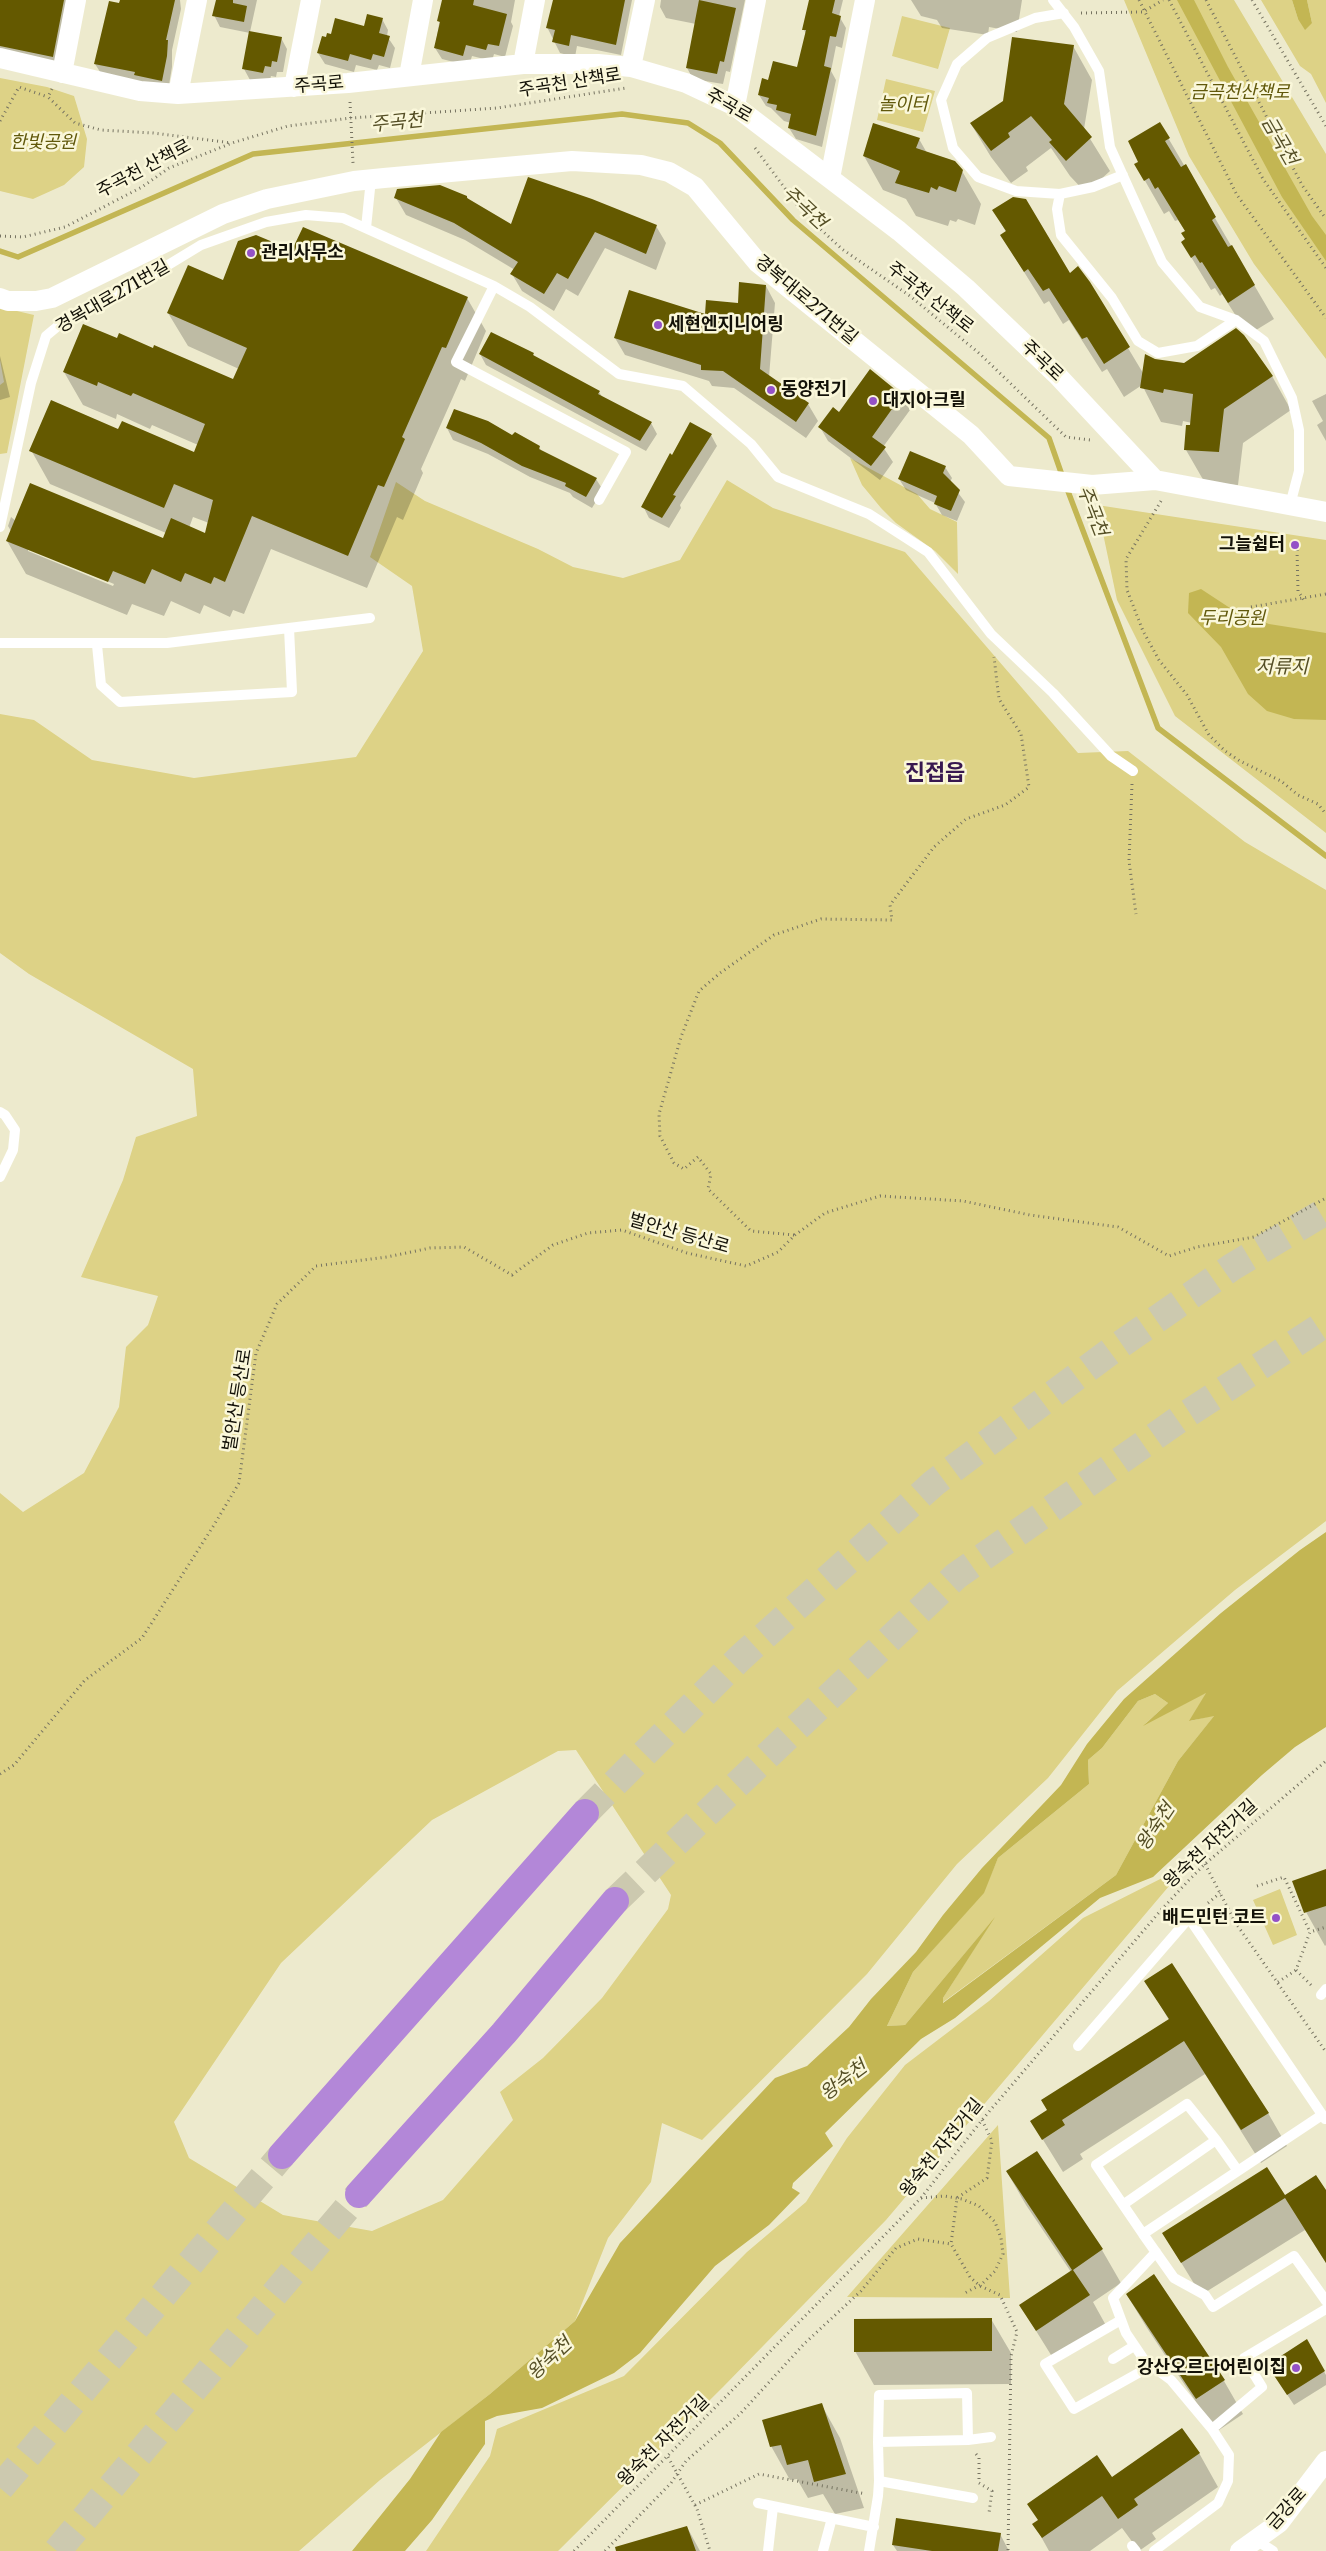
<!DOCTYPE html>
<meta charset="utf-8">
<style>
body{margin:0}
canvas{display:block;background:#edeacd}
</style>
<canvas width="1326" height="2551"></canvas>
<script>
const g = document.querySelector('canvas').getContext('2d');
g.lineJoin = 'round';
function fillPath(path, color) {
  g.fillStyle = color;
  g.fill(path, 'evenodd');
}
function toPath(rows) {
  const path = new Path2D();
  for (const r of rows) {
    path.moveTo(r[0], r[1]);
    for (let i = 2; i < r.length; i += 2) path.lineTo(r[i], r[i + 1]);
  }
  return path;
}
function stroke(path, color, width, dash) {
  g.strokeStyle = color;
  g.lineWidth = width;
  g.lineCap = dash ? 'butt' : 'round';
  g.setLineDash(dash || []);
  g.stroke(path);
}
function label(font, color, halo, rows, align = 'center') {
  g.font = font + ' Merriweather,"Noto Sans KR",serif';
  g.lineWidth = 5;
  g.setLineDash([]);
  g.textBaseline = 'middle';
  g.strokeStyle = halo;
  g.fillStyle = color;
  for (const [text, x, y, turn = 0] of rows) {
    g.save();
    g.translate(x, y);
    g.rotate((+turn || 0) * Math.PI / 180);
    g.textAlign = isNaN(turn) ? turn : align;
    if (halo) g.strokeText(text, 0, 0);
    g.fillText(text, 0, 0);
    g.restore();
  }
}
fillPath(toPath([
 [1124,0,1234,0,1326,154,1326,359,1254,264,1189,156],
 [1261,0,1292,0,1298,19,1312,23,1307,0,1326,0,1326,103,1311,74,1300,66],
 [902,16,950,28,938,69,892,56],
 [0,78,47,87,74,96,87,139,84,167,64,185,33,199,0,191],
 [886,79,935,91,923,132,877,120],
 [0,307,34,315,7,453,0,454,0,385,4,382,0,360],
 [850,458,917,494,930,509,957,522,958,574,935,551,896,523,881,508,862,485],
 [727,480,773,508,905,552,1078,753,1128,751,1245,842,1326,890,1326,1521,1235,1590,1117,1691,1048,1778,957,1864,867,1974,702,2140,662,2123,651,2182,608,2238,575,2321,490,2394,380,2480,299,2551,0,2551,0,1493,23,1512,84,1473,119,1407,126,1347,148,1325,158,1296,81,1277,123,1180,136,1137,197,1116,193,1069,29,974,0,953,0,714,34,720,92,760,194,778,356,757,423,651,412,586,370,557,396,482,425,501,538,549,573,567,623,578,680,560],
 [576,1750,671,1895,668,1909,602,1998,543,2058,500,2092,513,2120,443,2200,372,2231,283,2215,189,2158,174,2122,281,1963,432,1820,558,1751],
 [1097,505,1326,540,1326,833,1175,716,1117,600],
 [1207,1692,1190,1721,1215,1715,1178,1761,1116,1875,942,2003,943,1998,991,1922,905,2025,887,2026,913,1972,983,1893,998,1858,1089,1784,1088,1760,1102,1748,1138,1701,1155,1694,1168,1703,1145,1724],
 [1186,1866,886,2220,723,2387,558,2551,426,2551,490,2456,497,2429,624,2376,747,2252,806,2202,847,2138,905,2065,989,2001,1083,1918],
 [1280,1889,1297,1935,1273,1945,1253,1900],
 [998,2125,1010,2298,847,2297]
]), '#ddd286');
fillPath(toPath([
 [1177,0,1194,0,1228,67,1312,216,1326,235,1326,261,1282,197],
 [1292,0,1307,0,1312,23,1305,30,1298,19],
 [1201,589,1233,610,1269,624,1326,633,1326,720,1294,719,1267,711,1248,694,1221,647,1188,613,1189,593],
 [1326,1532,1326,1727,1295,1747,1262,1775,1153,1877,1100,1898,955,2018,921,2039,825,2133,833,2146,793,2183,792,2188,800,2193,769,2225,715,2266,640,2353,614,2373,542,2408,497,2416,485,2421,485,2444,432,2520,405,2551,352,2551,410,2479,441,2432,490,2394,575,2321,620,2243,775,2078,807,2066,849,2027,871,1999,916,1952,943,1915,982,1868,1061,1785,1087,1744,1124,1699,1221,1613,1300,1550],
 [1206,1693,1189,1721,1214,1716,1178,1761,1116,1875,943,2003,943,1998,995,1917,905,2025,887,2026,913,1972,984,1893,998,1858,1089,1784,1088,1760,1102,1748,1138,1701,1155,1694,1168,1703,1143,1726]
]), '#c3b653');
fillPath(toPath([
 [0,0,69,0,59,68,0,55],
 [121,0,180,0,181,9,172,50,172,67,168,91,102,75,95,64],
 [217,0,257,0,250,32,281,38,287,49,283,72,277,72,276,77,271,76,269,83,250,80,244,69,250,33,220,27,214,15],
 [443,0,515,0,511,22,513,26,505,57,494,54,492,61,472,56,469,66,442,59,435,48],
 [554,0,632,0,621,55,577,46,575,57,560,53,547,27],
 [661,0,745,0,730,72,726,71,723,84,693,79,687,68,696,24,666,18,660,7],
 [810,0,843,0,839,16,846,28,842,48,836,46,831,71,836,80,822,147,796,139,789,128,791,123,784,121,771,108,766,106,759,95,769,81,798,69,806,34,804,30],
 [911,0,1022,0,1017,32,989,27,988,35,942,28,937,20,921,16],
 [382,19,388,30,387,36,395,48,390,68,379,65,377,70,356,65,354,72,325,64,318,53,327,38,365,27],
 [1073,46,1092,80,1084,129,1110,171,1086,193,1070,176,1051,148,1026,167,1028,171,1011,183,991,157,971,124,1004,102],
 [1160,124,1274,319,1248,335,1222,294,1220,296,1215,288,1211,290,1182,242,1187,239,1186,232,1178,220,1175,221,1169,211,1164,214,1136,165,1140,162],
 [919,139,927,153,962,171,981,204,975,225,958,219,956,222,950,220,948,226,916,216,906,199,883,190,864,156],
 [467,197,469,200,511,226,656,226,666,243,656,270,605,248,578,296,566,289,554,311,522,291,512,274,515,270,465,240,406,215,396,198],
 [994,210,1069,274,1089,283,1143,373,1155,360,1272,376,1291,410,1243,443,1238,485,1205,483,1186,450,1192,423,1183,421,1182,426,1161,422,1142,385,1124,397,1107,369,1102,372,1069,320,1063,324,1049,301,1044,304,1001,235,1006,232],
 [293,252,467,298,486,331,465,381,461,379,421,469,423,473,403,520,397,517,367,588,271,549,244,614,233,610,230,617,204,605,200,614,171,601,164,616,132,604,127,615,26,574,7,541,11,531,8,526,11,517,16,521,163,540,166,533,50,484,31,450,119,430,195,453,198,445,152,425,150,429,117,414,116,419,83,405,64,372,117,340,234,380,239,369,188,346,168,313,224,282],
 [193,517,209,523,206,535,189,528],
 [28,548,114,584,113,586,28,551],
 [766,286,775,303,769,377,808,404,818,421,806,438,734,388,712,386,709,381,625,355,615,338,706,315,739,304],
 [480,354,533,354,535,357,599,392,603,398,651,423,657,434,646,451,486,365],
 [0,356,10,397,0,400],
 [1326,394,1326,441,1317,425,1323,421,1312,401],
 [901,396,910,410,883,447,893,462,880,480,828,441,820,427,839,414],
 [447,428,512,436,539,447,542,452,596,479,603,490,592,508,573,497,570,493,530,477,488,454,453,440],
 [711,435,717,446,680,505,681,508,669,528,649,518,643,506,673,456],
 [945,467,952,478,950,482,965,502,957,521,942,515,935,503,906,490,899,479],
 [1326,1870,1326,1945,1325,1946,1306,1912],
 [1146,1981,1268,2113,1287,2146,1261,2163,1205,2074,1080,2154,1083,2159,1063,2172,1032,2122,1169,2020],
 [1036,2152,1102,2250,1121,2283,1093,2302,1108,2329,1056,2363,1020,2305,1071,2272,1026,2205,1007,2172],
 [1326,2193,1326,2263,1305,2230,1201,2295,1163,2233,1285,2197],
 [1127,2295,1224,2381,1243,2414,1216,2432,1147,2328],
 [991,2319,1011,2353,1011,2384,874,2385,855,2351],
 [1307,2341,1326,2375,1326,2385,1294,2405,1275,2376],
 [821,2404,840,2438,864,2508,835,2514,823,2494,808,2498,797,2479,790,2480,771,2446],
 [1199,2453,1218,2487,1152,2533,1156,2539,1139,2551,1122,2528,1090,2551,1049,2551,1034,2524,1039,2521,1029,2505],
 [687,2527,700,2551,631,2551],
 [1000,2534,1009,2551,897,2551,893,2545]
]), '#0003');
stroke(toPath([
 [0,251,18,257,253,154,622,114,688,123,720,143,793,220,1049,438,1063,478],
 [1066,486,1158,728,1326,856]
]), '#c3b653', 5.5);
fillPath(toPath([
 [0,0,64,0,53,57,0,46],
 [120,0,175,0,166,40,168,40,167,56,162,81,134,75,135,72,94,64,109,1,119,3],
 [216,0,233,0,233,3,247,6,244,22,212,16],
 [442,0,474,0,473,5,507,14,499,46,488,44,486,50,466,45,463,56,434,48,440,22,437,21],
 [553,0,625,0,616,45,571,35,569,46,552,42,555,30,546,28],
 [699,0,736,8,724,62,720,61,717,74,686,68],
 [809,0,835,0,832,13,841,16,836,37,830,36,824,66,831,68,816,136,788,128,791,114,776,110,777,105,767,103,769,98,758,95,762,78,768,80,773,61,797,67,806,30,802,30],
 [367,14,383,18,379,33,390,36,384,57,373,54,371,60,350,54,348,61,317,53,322,36,326,37,327,33,331,34,335,18,364,26],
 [249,31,282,37,277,62,272,61,271,67,265,66,263,73,242,69],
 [1012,37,1074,45,1064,104,1092,137,1066,161,1049,142,1052,140,1031,116,1008,133,1010,137,991,151,970,123,1003,101],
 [1160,122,1170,138,1165,141,1181,167,1186,164,1216,217,1212,220,1228,247,1232,245,1255,285,1228,303,1202,262,1200,263,1195,255,1191,258,1181,242,1185,239,1181,233,1185,231,1158,187,1155,189,1149,178,1144,181,1134,164,1138,162,1128,141],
 [873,123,920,138,916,148,955,161,963,170,956,192,939,186,937,190,931,187,929,193,895,183,900,171,863,156],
 [528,177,592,199,657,225,646,254,595,232,568,279,557,273,544,294,510,274,518,262,454,223,394,198,397,189,440,185,467,196,467,198,511,224],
 [1013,197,1026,199,1070,273,1078,266,1090,282,1130,347,1104,364,1087,337,1082,339,1049,288,1043,291,1028,269,1024,272,1000,235,1006,231,992,210],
 [303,227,468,297,446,348,442,347,402,437,405,439,384,487,378,485,348,556,252,516,225,582,214,577,211,584,185,573,181,582,152,569,145,584,113,571,108,582,6,541,30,483,163,538,171,518,205,533,213,500,174,484,164,508,29,451,51,400,118,429,122,421,194,452,205,424,133,393,131,396,98,382,97,386,63,372,83,324,117,338,119,333,153,348,154,345,233,379,247,348,167,313,188,265,223,280,238,241,256,235,292,250],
 [739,282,766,285,760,369,809,403,796,422,723,371,701,370,701,365,614,338,629,290,705,314,706,300,738,303],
 [1236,328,1244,335,1273,376,1224,409,1219,452,1184,450,1186,425,1190,425,1193,394,1164,389,1163,393,1140,388,1145,354,1155,359,1184,363],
 [491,332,534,353,533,355,600,391,598,394,652,422,640,441,479,354],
 [870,369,902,395,872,437,886,447,871,466,818,427,833,407,839,412],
 [454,409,488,421,512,435,515,432,540,446,539,449,597,478,586,497,565,486,566,483,522,466,481,443,446,428],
 [690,422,712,434,673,495,676,496,662,518,641,507,670,453,672,455],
 [910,451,946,466,943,473,960,490,951,511,934,504,937,496,898,479],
 [1326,1869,1326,1906,1304,1913,1292,1881],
 [1172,1963,1269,2113,1241,2130,1184,2041,1062,2120,1065,2125,1042,2140,1030,2121,1047,2110,1041,2100,1169,2019,1144,1981],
 [1037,2151,1103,2249,1073,2270,1090,2295,1036,2331,1019,2305,1072,2270,1006,2171],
 [1267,2167,1285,2195,1316,2175,1326,2190,1326,2263,1285,2198,1181,2263,1162,2233],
 [1154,2274,1225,2380,1196,2399,1126,2294],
 [992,2318,992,2351,854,2352,854,2319],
 [1307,2339,1325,2371,1287,2395,1267,2365],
 [822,2403,846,2474,814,2482,808,2460,787,2465,781,2445,770,2447,762,2420],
 [1182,2428,1200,2453,1134,2499,1138,2505,1118,2519,1102,2496,1042,2538,1032,2524,1038,2520,1027,2504,1097,2455,1112,2477],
 [896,2518,1001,2533,998,2551,932,2551,892,2545],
 [687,2526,696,2551,616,2551,615,2547]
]), '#645900');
stroke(toPath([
 [585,1813,740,1658,934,1483,1111,1351,1232,1267,1326,1211],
 [615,1901,956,1576,1181,1418,1326,1323],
 [0,2488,282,2155],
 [57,2551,359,2194]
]), '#ccc9af', 28, [28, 14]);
stroke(toPath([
 [1139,0,1237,195,1326,318],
 [1169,0,1263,179,1326,268],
 [1206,0,1302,185,1326,219],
 [1252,0,1326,126],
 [1081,13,1143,12,1163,0],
 [52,89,48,97,75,123,101,130,153,133,232,143],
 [350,102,353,163],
 [0,121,19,87,48,97],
 [755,148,804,214,842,249,910,296,980,354,1066,437,1090,440],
 [0,236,23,237,65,227,142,187,169,168,232,143,288,126,351,118,497,108,626,88],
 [1161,501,1126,559,1127,590,1143,631,1159,660,1187,695,1209,735,1225,751,1240,761,1281,781,1298,795,1318,804,1326,814],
 [1297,550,1298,591,1304,600],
 [1251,607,1326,594],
 [1132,784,1129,861,1136,914],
 [794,1235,751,1231,708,1189,711,1174,698,1157,684,1169,674,1163,660,1136,659,1114,681,1037,699,991,720,973,774,935,821,919,892,920,890,905,934,847,966,819,1005,805,1029,787,1021,734,999,699,994,657],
 [0,1774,14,1765,85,1680,142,1638,214,1525,239,1483,256,1353,277,1304,316,1266,387,1257,430,1248,464,1247,512,1275,553,1245,588,1233,622,1230,687,1253,746,1266,778,1252,795,1235,825,1213,880,1196,963,1201,1030,1215,1118,1227,1169,1256,1197,1247,1254,1237,1326,1198],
 [1205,1864,1235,1922,1326,2052],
 [1257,1886,1284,1877,1310,1932],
 [1208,1903,1220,1893],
 [1278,1982,1296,1970],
 [1311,1985,1296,1970,1310,1932,1326,1927],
 [982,2120,992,2141,987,2178,957,2198,951,2244,970,2277,980,2286,1000,2295,1017,2332,1011,2356,1008,2551],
 [921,2198,944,2196,962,2199,979,2206,995,2222,1001,2238,1003,2254,995,2271,982,2284,963,2294],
 [976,2454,979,2458,979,2483,992,2491,989,2513],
 [668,2457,697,2509,710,2551],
 [695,2505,759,2474,866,2494],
 [574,2551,921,2198,982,2120,1162,1909,1190,1879,1205,1864,1326,1761],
 [605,2551,671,2483,686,2461,740,2414,804,2344,861,2291,896,2248,918,2239,951,2244]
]), '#767361', 3, [1, 4]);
stroke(toPath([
 [1053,0,1074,27,1099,71,1110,147,1162,262,1200,307,1236,320,1264,341,1292,398,1299,430,1299,471,1290,505],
 [1064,13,1035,18,987,38,957,64,941,100,953,148,978,177,1016,191,1060,194,1093,187,1123,175],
 [1060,194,1057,209,1061,235,1112,298,1138,341,1158,353,1197,346,1236,320],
 [366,228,371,179],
 [494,286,456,362,626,452,599,500],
 [0,527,31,383,46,336,64,321,150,276,201,245,266,222,306,215,343,218,494,286,530,307,619,374,683,386,751,444,778,477,869,514,928,552,991,634,1053,693,1111,756,1133,771],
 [0,643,167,643,370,618],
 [97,645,101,685,120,702,292,692,289,628],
 [0,1112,5,1115,15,1130,13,1150,0,1177],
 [1321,1995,1326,1989],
 [1078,2046,1189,1918,1325,2119],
 [1216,2140,1238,2171],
 [1124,2204,1216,2140,1187,2104,1096,2165,1143,2234,1322,2115],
 [1143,2234,1174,2278,1205,2295,1213,2307,1294,2256,1326,2301],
 [1156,2252,1113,2298,1126,2333,1145,2361,1171,2380,1212,2429],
 [1121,2320,1045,2364,1074,2409,1151,2366],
 [1113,2359,1134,2346],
 [968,2440,991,2437],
 [879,2481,973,2498],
 [758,2503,874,2527],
 [1256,2540,1273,2551],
 [1132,2546,1136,2551],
 [768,2551,773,2507],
 [823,2551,832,2518],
 [869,2551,878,2496,879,2481,878,2442,879,2395,967,2393,968,2440,878,2442],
 [1154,2551,1218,2503,1228,2481,1229,2455,1212,2429,1262,2387,1244,2358,1326,2309]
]), '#fff', 10);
stroke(toPath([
 [0,58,140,91,178,94,348,83,523,64,598,64,631,67,686,83,735,106,899,231,966,288,1057,375,1155,480],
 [523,64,535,0],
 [631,67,645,0],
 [62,73,76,0],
 [409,76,423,0],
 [294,87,311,0],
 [178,94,197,0],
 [735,106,756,0],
 [830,178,865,0],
 [0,298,8,301,36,301,52,298,223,214,267,199,354,181,384,178,572,161,641,165,669,172,695,187,758,263,971,435,1009,476,1092,485,1155,480,1326,512],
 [1240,2551,1279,2523,1326,2461]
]), '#fff', 20);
stroke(toPath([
 [282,2155,585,1813],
 [359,2194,504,2033,615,1901]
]), '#b387d8', 28);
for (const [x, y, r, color] of [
 [251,253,5,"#9452c7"],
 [658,325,5,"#9452c7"],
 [771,390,5,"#9452c7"],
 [873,401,5,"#9452c7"],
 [1295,545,5,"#9452c7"],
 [1276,1918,5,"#9452c7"],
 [1296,2368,5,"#9452c7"]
]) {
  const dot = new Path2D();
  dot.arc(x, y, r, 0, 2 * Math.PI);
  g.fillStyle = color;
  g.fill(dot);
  stroke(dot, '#faf7da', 2);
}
label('18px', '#131108', '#faf7da', [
 ["주곡천 산책로",570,83,-9],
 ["주곡로",319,85,-5],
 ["주곡로",729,106,30],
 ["주곡천 산책로",144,169,-28],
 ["경복대로271번길",113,297,-30],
 ["주곡천 산책로",930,298,38],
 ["경복대로271번길",806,300,40],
 ["주곡로",1042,361,44],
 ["벌안산 등산로",679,1234,16],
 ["벌안산 등산로",238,1400,-81],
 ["왕숙천 자전거길",1211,1844,-43],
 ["왕숙천 자전거길",942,2148,-51],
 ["왕숙천 자전거길",664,2441,-45],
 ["금강로",1287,2509,-48]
]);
label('italic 18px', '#61580b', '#faf7da', [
 ["금곡천산책로",1240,93],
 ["놀이터",903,105],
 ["한빛공원",43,143],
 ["두리공원",1232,619]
]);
label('bold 18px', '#131108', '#faf7da', [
 ["관리사무소",261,253],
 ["세현엔지니어링",668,325],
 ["동양전기",781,390],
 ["대지아크릴",883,401],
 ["그늘쉼터",1285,545,"right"],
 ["배드민턴 코트",1266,1918,"right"],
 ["강산오르다어린이집",1286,2368,"right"]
], 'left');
label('italic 19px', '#554f26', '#faf7da', [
 ["주곡천",397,123,-6],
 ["금곡천",1279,141,60],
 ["주곡천",804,208,43],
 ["주곡천",1092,511,69],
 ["저류지",1282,668],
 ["왕숙천",1156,1827,-56],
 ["왕숙천",844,2081,-37],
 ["왕숙천",550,2359,-43]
]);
label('bold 22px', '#381850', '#faf7da', [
 ["진접읍",935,774]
]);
</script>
